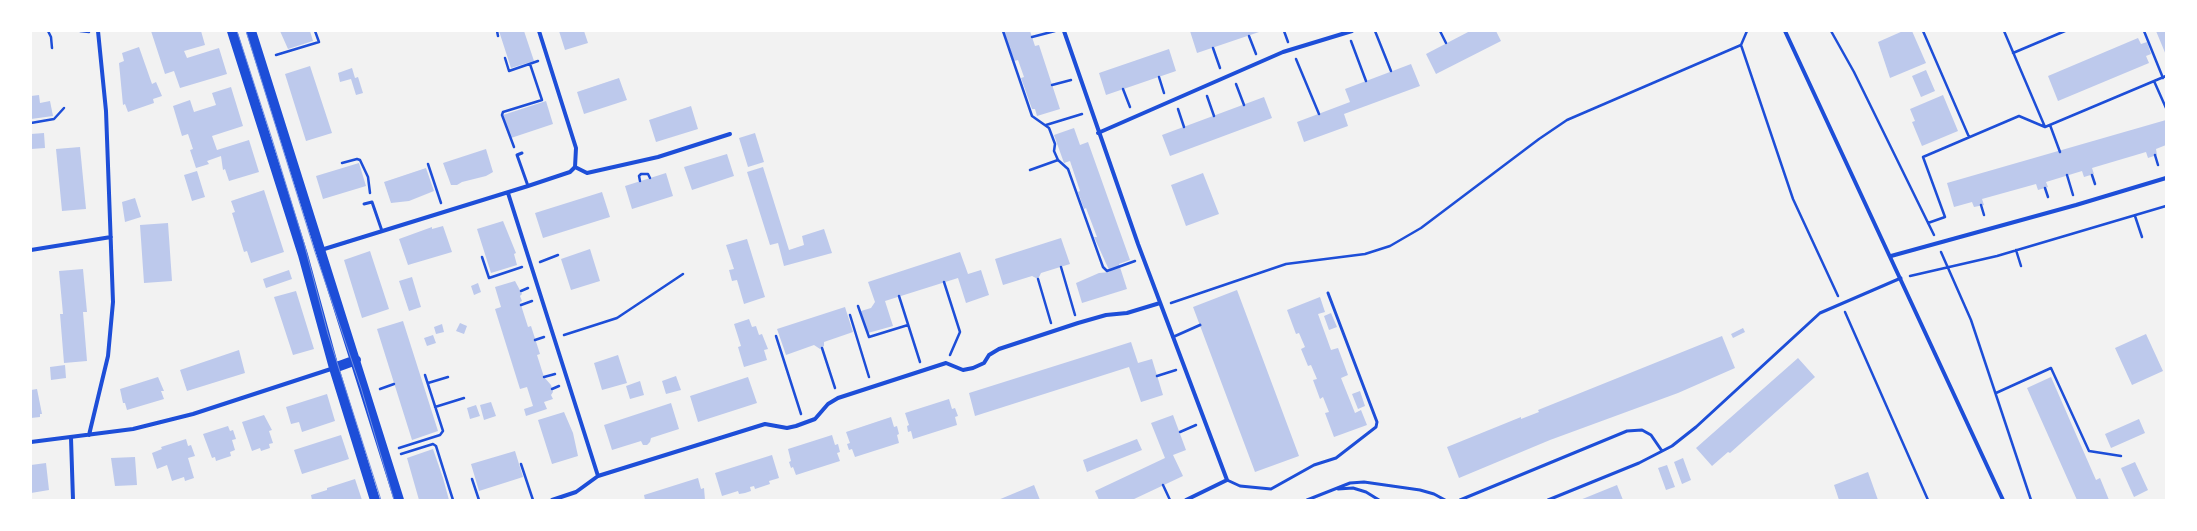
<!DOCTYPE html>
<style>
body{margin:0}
#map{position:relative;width:2197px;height:531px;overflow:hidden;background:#f2f2f2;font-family:"Crimson Pro",serif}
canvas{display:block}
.frame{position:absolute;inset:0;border:32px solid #fff;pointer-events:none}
</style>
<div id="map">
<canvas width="2197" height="531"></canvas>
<div class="frame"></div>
</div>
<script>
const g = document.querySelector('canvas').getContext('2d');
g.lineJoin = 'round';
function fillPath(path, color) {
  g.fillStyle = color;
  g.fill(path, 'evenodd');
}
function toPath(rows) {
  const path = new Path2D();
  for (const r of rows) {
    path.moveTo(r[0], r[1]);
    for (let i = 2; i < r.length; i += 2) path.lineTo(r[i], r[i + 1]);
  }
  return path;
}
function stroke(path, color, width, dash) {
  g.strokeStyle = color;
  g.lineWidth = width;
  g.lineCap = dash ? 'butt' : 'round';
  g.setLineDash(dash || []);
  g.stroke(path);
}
fillPath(toPath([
 [151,31,201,31,205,45,184,51,187,58,219,48,227,74,180,88,174,71,165,74],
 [280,31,310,31,313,41,288,49],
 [499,31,524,31,534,61,511,68],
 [559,31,584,31,588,43,565,50],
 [1004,31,1030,31,1035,46,1039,45,1060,109,1037,116,1035,109,1032,109,1021,78,1024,77,1018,60,1014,61],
 [1190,31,1262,31,1197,53],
 [1470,31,1496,31,1501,41,1436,74,1426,54],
 [1903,31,1912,31,1926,63,1890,78,1878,42],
 [2156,31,2166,31,2166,55],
 [2138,38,2141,44,2147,42,2151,54,2146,56,2149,63,2058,101,2048,76],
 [139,47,152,84,156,82,162,96,153,99,154,103,128,112,125,104,123,105,119,63,124,61,122,53],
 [1169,49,1176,71,1106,95,1099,73],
 [1411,64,1420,86,1344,114,1348,126,1304,142,1297,122,1350,102,1345,89],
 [310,66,332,133,306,141,285,74],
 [352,68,355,78,358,77,363,93,356,95,351,79,340,82,338,73],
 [1926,70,1935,91,1921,97,1912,76],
 [619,78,627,100,584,114,577,92],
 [231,87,243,126,212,136,217,150,249,140,259,172,229,181,225,169,223,170,221,156,207,161,209,164,196,168,190,150,193,149,188,134,182,136,173,106,190,100,194,112,216,105,212,93],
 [39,95,40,103,50,101,53,116,31,119,31,96],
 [1943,95,1958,131,1922,146,1912,122,1915,121,1910,109],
 [1264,97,1272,118,1170,156,1162,135],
 [546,101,553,124,511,138,503,115],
 [691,106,698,129,656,142,649,120],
 [2166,120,2166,145,2156,149,2157,155,2148,158,2146,152,2092,168,2094,174,2084,177,2082,171,2046,182,2048,187,2038,190,2036,184,1982,199,1984,205,1974,207,1972,202,1954,207,1947,183],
 [1074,128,1080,145,1088,142,1130,260,1119,264,1127,289,1082,303,1076,283,1099,273,1110,272,1094,237,1097,237,1086,208,1084,209,1078,192,1080,191,1070,161,1064,163,1054,135],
 [44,133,45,148,31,149,31,134],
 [755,133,764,162,748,167,739,138],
 [80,147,86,209,62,211,56,149],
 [486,149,493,172,486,176,462,182,457,185,451,185,443,163],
 [727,154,734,176,692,190,684,167],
 [359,163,366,186,323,199,316,176],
 [763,167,789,250,804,245,802,236,824,229,832,253,784,266,778,243,770,245,747,172],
 [426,168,434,191,409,201,391,203,384,182],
 [197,171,205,197,192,201,184,175],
 [666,173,673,196,632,209,625,186],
 [1203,173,1219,214,1186,226,1171,185],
 [264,190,284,252,251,263,247,251,244,252,232,213,235,212,231,201],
 [602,192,610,217,543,238,535,213],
 [135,198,141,217,125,222,122,202],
 [503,221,516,253,514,254,517,265,491,273,477,229],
 [168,223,172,281,144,283,140,225],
 [443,226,452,252,408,265,399,239,432,227,432,229],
 [1061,238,1070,264,1041,273,1038,279,1032,276,1003,285,995,259],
 [747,239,765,297,744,304,737,280,732,281,729,270,734,269,726,245],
 [590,249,600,281,571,290,561,259],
 [370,251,389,309,362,318,344,260],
 [960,252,968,274,981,270,989,295,966,303,958,278,885,301,893,326,868,333,861,311,871,308,875,302,868,282],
 [83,269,87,312,83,312,87,361,64,363,60,314,63,314,59,271],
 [289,270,292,279,266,288,263,279],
 [412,277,421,307,409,311,399,281],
 [515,281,522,294,520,296,522,301,520,302,528,327,531,326,540,354,537,355,544,377,551,385,553,392,551,395,553,399,544,402,547,409,526,416,524,409,533,406,527,387,520,389,495,309,501,307,495,287],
 [478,283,481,292,474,295,471,286],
 [1237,290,1299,456,1255,472,1193,307],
 [296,291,314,349,293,355,274,297],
 [1320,297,1325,312,1318,314,1331,350,1338,348,1348,375,1341,378,1355,413,1361,410,1367,425,1334,437,1325,413,1329,412,1323,397,1320,399,1313,380,1317,379,1311,365,1308,366,1301,349,1305,347,1299,333,1296,334,1287,310],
 [845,307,853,332,824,342,824,346,820,349,814,345,786,355,777,329],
 [1331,313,1337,327,1329,330,1324,316],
 [749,319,752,327,756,326,759,335,762,334,768,349,764,350,767,360,744,367,738,347,741,346,734,324],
 [403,321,438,431,412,440,377,329],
 [460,323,467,326,464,334,456,331],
 [442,324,444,332,436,334,434,327],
 [1743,328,1745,332,1733,338,1731,334],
 [2146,334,2163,371,2132,385,2115,348],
 [433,335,436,343,427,346,424,338],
 [1722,336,1735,368,1678,393,1550,440,1459,478,1447,447,1521,417,1521,419,1539,412,1538,410],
 [1131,342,1138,363,1152,359,1163,395,1141,402,1129,367,975,416,969,393],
 [239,350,245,373,187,391,180,370],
 [618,355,627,383,602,390,594,363],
 [1798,358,1815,377,1730,453,1728,452,1712,466,1696,448],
 [65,365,66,378,51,380,50,367],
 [676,376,681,390,666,394,662,381],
 [158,377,164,391,161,391,164,399,127,410,125,403,123,403,120,389],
 [748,377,757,403,698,422,690,396],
 [2051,377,2096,480,2100,478,2109,500,2077,500,2027,388],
 [640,381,644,395,630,399,626,386],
 [37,389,42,414,40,414,40,417,31,418,31,390],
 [1360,391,1365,406,1358,409,1352,394],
 [327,394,335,421,302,432,299,422,291,424,286,407],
 [949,399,952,409,955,408,958,416,955,417,957,425,913,439,911,431,908,432,907,426,909,425,905,413],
 [491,402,496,416,484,420,480,405],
 [671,403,679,429,651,438,650,442,647,445,643,445,641,441,612,450,604,425],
 [476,405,480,416,470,419,467,408],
 [564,412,573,433,578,456,552,464,538,420],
 [264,415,272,430,269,431,273,443,269,444,270,448,261,451,260,448,252,451,242,422],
 [1173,415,1186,450,1173,455,1183,476,1132,500,1099,500,1095,491,1165,458,1151,423],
 [891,417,894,427,897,426,899,434,897,435,899,443,855,457,852,449,849,450,847,444,850,443,846,432],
 [2139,419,2145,433,2111,448,2105,434],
 [228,426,230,431,233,430,236,439,232,440,235,450,230,452,231,456,216,461,215,457,212,458,203,434],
 [341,435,349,459,302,474,294,450],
 [832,435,835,445,838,444,840,452,837,453,840,461,796,475,793,467,791,468,789,462,791,461,788,449],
 [186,439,188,446,191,445,195,456,188,458,194,478,185,481,184,477,172,481,167,465,157,469,152,453,162,449,161,447],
 [1137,439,1142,450,1087,472,1083,460],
 [433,449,443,478,449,500,419,500,407,458],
 [515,451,523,477,479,491,471,464],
 [772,455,779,478,769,481,770,484,755,489,754,486,750,487,751,491,745,493,739,494,738,491,722,496,715,473],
 [135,457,137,485,115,486,111,458],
 [1683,458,1691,480,1682,484,1674,462],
 [2135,462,2148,490,2134,497,2121,468],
 [46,463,49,490,31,493,31,465],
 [1667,465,1675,487,1666,490,1658,468],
 [1868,472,1878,500,1839,500,1834,485],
 [698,478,701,489,704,488,705,500,645,500,644,495],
 [355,479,362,500,312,500,311,495,327,490,327,488],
 [1034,485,1040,500,998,500],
 [1617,485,1623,500,1580,500]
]), '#bdc9ec');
stroke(toPath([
 [48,31,51,37,52,48],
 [80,31,89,32],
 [497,31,498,36],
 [1003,31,1032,116,1049,128,1055,144,1054,151,1058,160,1068,169,1103,267,1107,271,1135,261],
 [1284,31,1288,42],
 [1375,31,1391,71],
 [1440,31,1446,43],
 [1831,31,1854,72,1934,235],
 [1923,31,1969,137],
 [2004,31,2045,127],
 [2144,31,2163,78],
 [1249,36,1256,54],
 [1032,37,1055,31],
 [1351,41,1366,81],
 [1741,45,1793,199,1838,296],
 [1213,48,1220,68],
 [2013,53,2065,31],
 [276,55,319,42,315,31],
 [505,58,509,71,538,61],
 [1296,59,1319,114],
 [1159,77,1164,93],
 [2154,81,2166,108],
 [1236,84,1244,105],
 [1052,85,1071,80],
 [1123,89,1130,107],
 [1207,96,1214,116],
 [1178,109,1184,127],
 [31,123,54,119,64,108],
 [1046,125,1082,114],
 [2050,125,2060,152],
 [514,147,502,115,503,112,542,100,530,64],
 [2155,155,2158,165],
 [342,163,357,159,360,160,368,177,370,193],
 [428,164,441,203],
 [1030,170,1058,160],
 [2067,175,2073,195],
 [2092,175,2095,184],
 [640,181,639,176,641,174,648,174,650,178],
 [2045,188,2048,197],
 [1981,205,1984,215],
 [2135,216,2142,237],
 [1928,223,1945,217,1923,157,2019,116,2045,127,2166,76],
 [2016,250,2021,266],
 [1941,252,1971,320,2031,500],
 [482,257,489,278,522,267],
 [540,262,558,255],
 [1061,267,1075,315],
 [1910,276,1997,256,2166,206],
 [1038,279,1051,323],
 [944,282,960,332,950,355],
 [521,291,528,288],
 [899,296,920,362],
 [1171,303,1286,264,1365,254,1390,246,1421,228,1539,139,1567,120,1741,45,1747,31],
 [521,305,532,301],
 [858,306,869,337,908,325],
 [1845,312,1928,500],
 [850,315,869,377],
 [564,335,617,318,683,274],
 [776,336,801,414],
 [535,340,544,337],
 [822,348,835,388],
 [1157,376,1176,370],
 [544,377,555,374],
 [428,383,448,377],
 [380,389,394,384],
 [552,389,559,386],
 [1996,393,2051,368,2089,451,2121,456],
 [435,407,464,398],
 [1180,432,1196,425],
 [399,448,440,435,443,431,425,375],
 [401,454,433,444,436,446,453,500],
 [521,464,533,500],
 [472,479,479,500],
 [1163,485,1170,500]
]), '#1d4ed8', 2.5);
stroke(toPath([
 [522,153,517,155,528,186],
 [364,204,372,202,382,231],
 [1173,337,1200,325],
 [1227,480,1240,486,1271,489,1314,465,1336,458,1376,427,1377,422,1328,293],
 [1338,489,1353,488,1366,492,1379,500],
 [1307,500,1350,483,1364,482,1420,490,1434,494,1445,500],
 [1460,500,1627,431,1642,430,1651,435,1662,451],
 [1548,500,1639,463,1672,446,1696,427,1820,313,1901,278]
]), '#1d4ed8', 3);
stroke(toPath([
 [539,31,576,148,575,167],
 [1064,31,1138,244,1227,480,1186,500],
 [1785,31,2003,500],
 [1098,133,1283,52,1352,31],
 [508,193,598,476],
 [31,250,111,237],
 [321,250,528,186,570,172,575,167,587,173,658,157,730,134],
 [1891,256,2076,205,2166,178],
 [89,435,108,356,113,302,106,111,98,31],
 [71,438,73,500],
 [31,442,133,429,193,414,334,368],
 [552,500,576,492,598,476,765,424,787,428,796,426,815,419,828,404,838,398,946,363,963,370,973,368,984,363,989,355,999,349,1078,323,1106,315,1127,313,1160,303]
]), '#1d4ed8', 4);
stroke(toPath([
 [232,31,303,255,334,368,375,500],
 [251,31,399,500],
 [334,368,356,360]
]), '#1d4ed8', 10);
stroke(toPath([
 [237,31,272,139,304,243,328,334,381,500],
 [246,31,315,252,361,388,394,500]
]), '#7290e2', 1);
</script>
